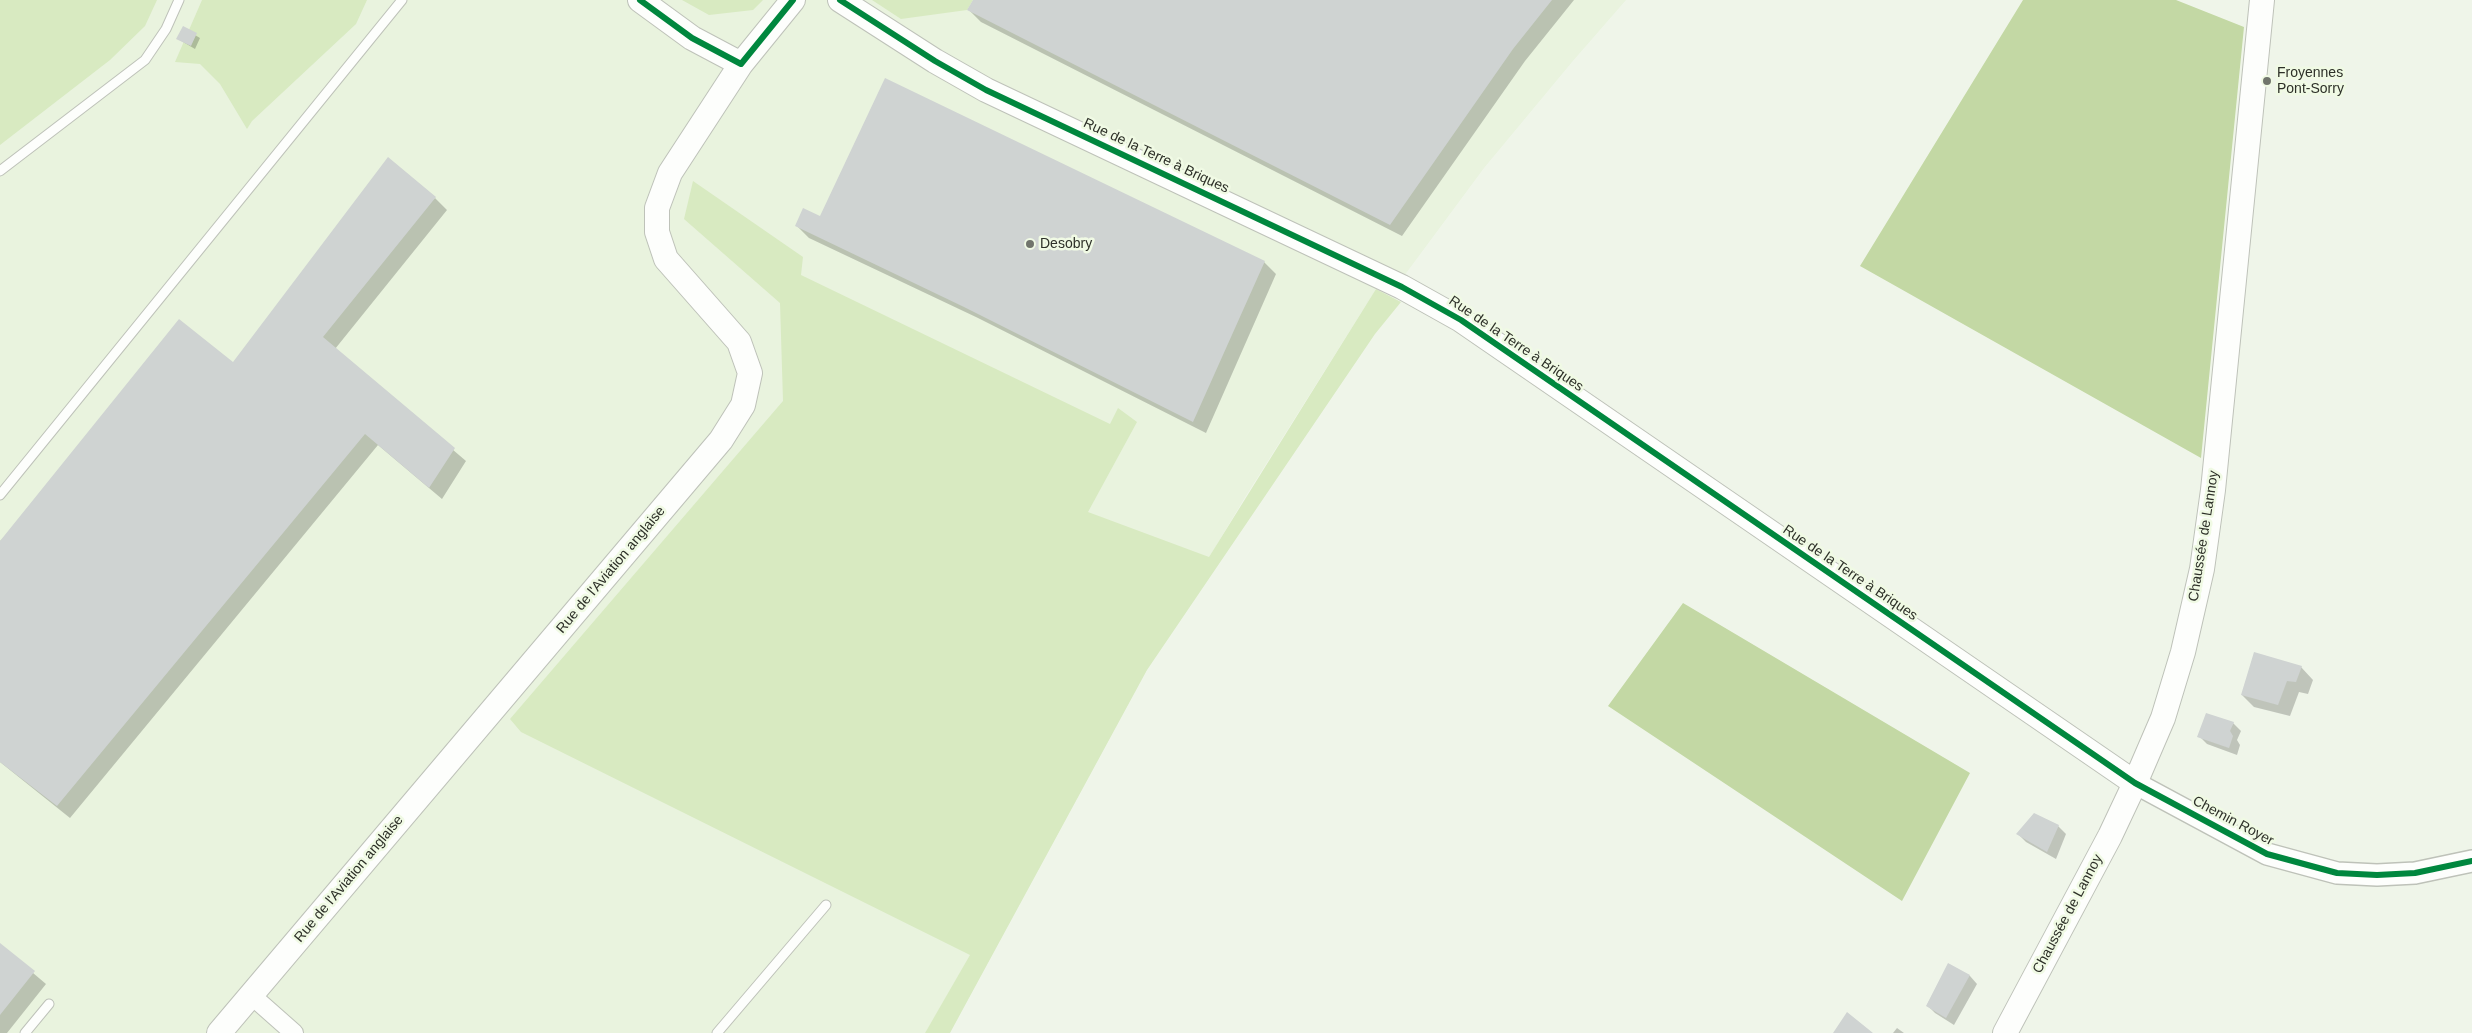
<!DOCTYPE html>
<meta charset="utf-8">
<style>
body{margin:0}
canvas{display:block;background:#eff5e9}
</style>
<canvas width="2472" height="1033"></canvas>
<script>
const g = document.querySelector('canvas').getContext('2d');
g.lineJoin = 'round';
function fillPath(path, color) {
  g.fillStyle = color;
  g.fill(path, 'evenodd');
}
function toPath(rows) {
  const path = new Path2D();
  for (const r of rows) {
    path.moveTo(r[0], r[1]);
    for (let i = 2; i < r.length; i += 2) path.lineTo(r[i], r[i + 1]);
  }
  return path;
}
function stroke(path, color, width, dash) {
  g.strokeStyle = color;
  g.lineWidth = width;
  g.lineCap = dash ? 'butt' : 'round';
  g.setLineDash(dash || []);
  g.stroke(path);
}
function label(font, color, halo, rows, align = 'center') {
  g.font = font + ' Helvetica,sans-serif';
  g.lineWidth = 5;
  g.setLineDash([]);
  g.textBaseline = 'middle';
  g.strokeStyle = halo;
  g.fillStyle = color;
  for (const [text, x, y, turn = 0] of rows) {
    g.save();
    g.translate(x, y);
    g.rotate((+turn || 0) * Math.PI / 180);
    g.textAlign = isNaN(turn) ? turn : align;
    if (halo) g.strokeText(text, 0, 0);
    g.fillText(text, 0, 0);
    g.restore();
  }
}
fillPath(toPath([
 [0,0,1626,0,1572,62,1484,168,1404,276,1376,289,1244,499,925,1033,0,1033]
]), '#e9f3de');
fillPath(toPath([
 [0,0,157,0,145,26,110,60,0,145],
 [202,0,367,0,356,24,252,121,247,129,220,84,200,64,175,62],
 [682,0,763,0,753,10,709,15],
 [872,0,973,0,967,10,901,19],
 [693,181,803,257,801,275,1110,424,1118,408,1137,422,1088,512,1209,557,1376,289,1401,302,1375,334,1147,670,950,1033,925,1033,970,955,521,732,510,719,783,401,780,303,684,219]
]), '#d8eac1');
fillPath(toPath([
 [2023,0,2176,0,2244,27,2201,458,1860,266],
 [1683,603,1970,773,1902,901,1608,706]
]), '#c3d8a4');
fillPath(toPath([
 [974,0,1574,0,1525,61,1402,236,981,22,969,10],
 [183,28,200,38,195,49,178,39],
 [435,198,447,210,335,349,466,461,442,499,378,445,70,818,0,762,0,541,234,364],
 [821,218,1264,262,1276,274,1206,433,978,318,809,238,797,226],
 [2301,667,2313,680,2308,694,2299,692,2290,716,2254,707,2242,695],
 [2233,723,2241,731,2237,740,2240,745,2237,755,2207,744,2199,736],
 [2058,826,2066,834,2056,859,2026,842,2018,834],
 [0,945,46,984,7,1033,0,1033],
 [1948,965,1970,976,1977,984,1954,1025,1935,1013,1927,1005],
 [1897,1028,1904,1033,1893,1033]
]), '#0003');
fillPath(toPath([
 [973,0,1552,0,1513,49,1390,225,967,10],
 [183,26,197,33,191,46,176,39],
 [885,78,1265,261,1193,422,964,307,795,226,803,208,820,216],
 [388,157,436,197,323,337,455,448,429,488,365,434,57,806,0,762,0,541,179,319,233,362],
 [2254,652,2302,666,2296,682,2287,681,2278,705,2241,695],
 [2206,713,2234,722,2230,731,2233,736,2229,748,2197,737],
 [2034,813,2059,825,2047,852,2016,834],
 [0,943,35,971,0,1015],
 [1948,963,1970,975,1946,1018,1926,1006],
 [1847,1012,1873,1033,1833,1033]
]), '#cfd3d2');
const service = toPath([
 [0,171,145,60,166,29,179,0],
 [0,495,402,0],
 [25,1033,49,1004],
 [717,1033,826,905]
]);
const minor = toPath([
 [251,995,294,1033]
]);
const tertiary = toPath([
 [2135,783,2267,854,2337,873,2377,875,2415,873,2472,861]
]);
const secondary = toPath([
 [640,0,692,38,741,64],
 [840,0,935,61,986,90,1402,287,1461,320,2135,783],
 [219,1033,721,440,743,405,750,373,739,342,666,259,657,232,657,208,670,173,741,64,793,0],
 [2005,1033,2110,836,2135,783,2163,718,2183,652,2202,569,2213,490,2262,0]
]);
stroke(service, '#bec2b9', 11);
stroke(minor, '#bec2b9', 20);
stroke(tertiary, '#bec2b9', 24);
stroke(secondary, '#bec2b9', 26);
stroke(service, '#fdfefc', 9);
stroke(minor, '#fdfefc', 18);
stroke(tertiary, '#fdfefc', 21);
stroke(secondary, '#fdfefc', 24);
stroke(toPath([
 [640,0,692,38,741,64,793,0],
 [840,0,935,61,986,90,1402,287,1461,320,2135,783,2267,854,2337,873,2377,875,2415,873,2472,861]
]), '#00873e', 6);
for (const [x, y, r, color] of [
 [2267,81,5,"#71756c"],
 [1030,244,5,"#71756c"]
]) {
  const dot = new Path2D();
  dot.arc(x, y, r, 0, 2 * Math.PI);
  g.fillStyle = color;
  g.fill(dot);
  stroke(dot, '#f0fae4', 2);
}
label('14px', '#2d3028', '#f0fae4', [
 ["Froyennes",2277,73],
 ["Pont-Sorry",2277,89],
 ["Desobry",1040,244]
], 'left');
label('14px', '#2d3028', '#f0fae4', [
 ["Rue de la Terre à Briques",1156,156,25],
 ["Rue de la Terre à Briques",1516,344,34],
 ["Chaussée de Lannoy",2204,536,-81],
 ["Rue de l'Aviation anglaise",611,570,-50],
 ["Rue de la Terre à Briques",1850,573,34],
 ["Chemin Royer",2233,821,28],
 ["Rue de l'Aviation anglaise",349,879,-50],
 ["Chaussée de Lannoy",2068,914,-62]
]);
</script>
